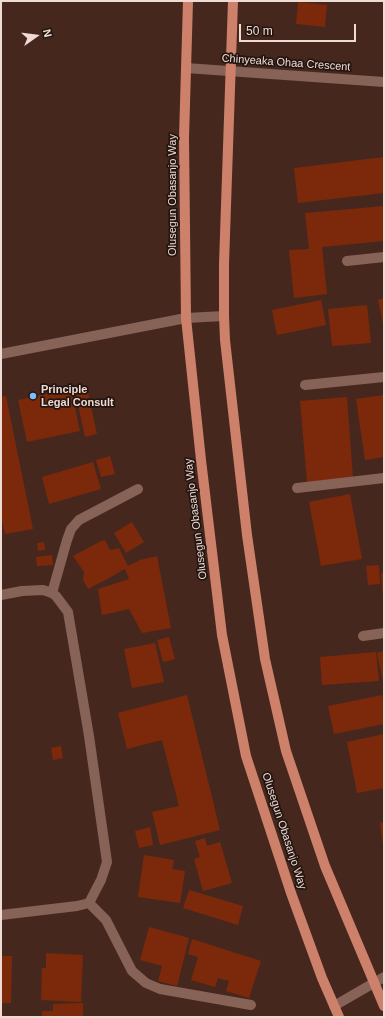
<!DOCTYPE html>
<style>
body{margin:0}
#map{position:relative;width:385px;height:1018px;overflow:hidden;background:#46271e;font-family:Helvetica,sans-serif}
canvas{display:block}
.frame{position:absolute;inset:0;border:2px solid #efdad4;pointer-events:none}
.north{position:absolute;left:16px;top:16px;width:40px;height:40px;-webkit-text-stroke:3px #231510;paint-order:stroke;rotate:76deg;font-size:11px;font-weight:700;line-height:16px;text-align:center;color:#efdad4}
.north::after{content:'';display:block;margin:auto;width:14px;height:18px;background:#efdad4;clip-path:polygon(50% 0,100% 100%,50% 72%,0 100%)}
.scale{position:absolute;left:239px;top:24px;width:117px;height:18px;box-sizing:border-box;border:2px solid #efdad4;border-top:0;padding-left:5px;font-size:12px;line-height:14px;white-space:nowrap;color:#efdad4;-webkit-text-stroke:3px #231510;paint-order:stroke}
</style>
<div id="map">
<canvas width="385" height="1018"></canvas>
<div class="frame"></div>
<div class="north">N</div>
<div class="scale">50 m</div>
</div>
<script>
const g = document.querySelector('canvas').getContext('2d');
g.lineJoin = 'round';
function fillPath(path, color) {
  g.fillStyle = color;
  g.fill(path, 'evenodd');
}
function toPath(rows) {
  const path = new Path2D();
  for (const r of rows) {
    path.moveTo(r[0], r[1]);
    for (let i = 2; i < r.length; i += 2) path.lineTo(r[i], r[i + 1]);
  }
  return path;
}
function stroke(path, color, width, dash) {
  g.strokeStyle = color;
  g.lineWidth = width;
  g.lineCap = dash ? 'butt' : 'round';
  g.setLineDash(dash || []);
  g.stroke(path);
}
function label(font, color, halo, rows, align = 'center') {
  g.font = font + ' Helvetica,sans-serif';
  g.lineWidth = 3.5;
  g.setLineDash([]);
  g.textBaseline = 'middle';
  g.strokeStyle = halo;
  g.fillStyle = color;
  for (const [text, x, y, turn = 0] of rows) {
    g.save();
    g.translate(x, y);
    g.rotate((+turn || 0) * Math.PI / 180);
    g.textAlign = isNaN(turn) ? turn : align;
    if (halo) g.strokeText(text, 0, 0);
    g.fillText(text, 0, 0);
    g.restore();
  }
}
fillPath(toPath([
 [298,2,327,5,325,27,296,24],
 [384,157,384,193,298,203,294,168],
 [384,206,384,241,322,247,327,294,294,298,289,250,309,249,305,213],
 [384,298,384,324,383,324,378,300],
 [321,300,326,325,277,335,272,310],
 [367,305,371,343,332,346,328,309],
 [87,388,97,434,85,437,75,390],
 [71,389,80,431,27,442,18,400],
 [384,395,384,457,365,460,356,399],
 [6,396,33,529,5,534,1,516,1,397],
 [347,397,353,478,307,482,300,401],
 [110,456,115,474,101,477,96,460],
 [93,462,101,489,49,504,42,477],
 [350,494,362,559,321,566,309,502],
 [132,522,144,542,126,553,114,533],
 [105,540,110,550,119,548,128,566,140,560,157,556,171,628,142,633,129,609,102,615,98,589,129,579,125,569,109,578,88,589,83,580,84,572,73,556,101,541],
 [44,542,45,550,38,551,37,543],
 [52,555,53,565,37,566,36,557],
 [379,565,380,584,368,585,366,566],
 [381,573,384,573,384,598,383,598],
 [169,637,175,659,163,662,157,640],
 [155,643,164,682,132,688,124,649],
 [384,651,384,682,383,682,377,653],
 [376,652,379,681,322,685,320,657],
 [187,695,220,830,160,845,152,812,179,806,162,740,127,749,118,713],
 [382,695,384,704,384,724,334,734,328,706],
 [384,734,384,788,357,793,347,742],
 [61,746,63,758,53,760,51,748],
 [384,822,384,845,383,845,380,823],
 [150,827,153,845,139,848,135,831],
 [205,838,207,846,220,842,232,883,203,891,194,859,200,857,195,841],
 [144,855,174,860,172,869,185,871,180,903,138,897],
 [189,890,243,906,238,925,183,908],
 [149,927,189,938,177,986,158,981,162,966,140,960],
 [192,939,261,961,249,998,226,991,229,981,218,978,215,987,191,980,198,957,188,954],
 [46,953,83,955,81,1002,41,1000,42,968,46,968],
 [1,956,12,956,11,1003,1,1003],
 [83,1003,83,1017,42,1017,42,1011,53,1011,53,1004]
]), '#7c290b');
stroke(toPath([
 [186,68,384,82],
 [347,261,384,257],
 [1,354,186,318,224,316],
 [305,385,384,377],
 [297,488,384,478],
 [52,593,67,540,71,529,79,520,138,489],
 [1,595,22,591,43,590,52,593,56,596,68,612,89,736,107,862,101,880,89,903,77,906,1,915],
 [363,636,384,633],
 [89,903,106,920,132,971,146,983,160,989,251,1005],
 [334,1006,384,977]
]), '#866257', 10);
stroke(toPath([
 [188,1,184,138,186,318,201,460,222,635,246,756,291,893,322,978,339,1017],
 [233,1,224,264,224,316,225,340,247,535,265,659,286,751,325,866,384,1006]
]), '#cd816a', 10);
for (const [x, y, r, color] of [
 [33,396,4,"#7ebdf9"]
]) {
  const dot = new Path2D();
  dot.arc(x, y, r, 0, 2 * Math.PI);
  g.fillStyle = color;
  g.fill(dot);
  stroke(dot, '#231510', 1.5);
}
label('11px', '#efdad4', '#231510', [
 ["Chinyeaka Ohaa Crescent",286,63,4],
 ["Olusegun Obasanjo Way",173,195,-90],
 ["Olusegun Obasanjo Way",196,519,-97],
 ["Olusegun Obasanjo Way",284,831,72]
]);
label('bold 11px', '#efdad4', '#231510', [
 ["Principle",41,390],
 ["Legal Consult",41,403]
], 'left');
</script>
